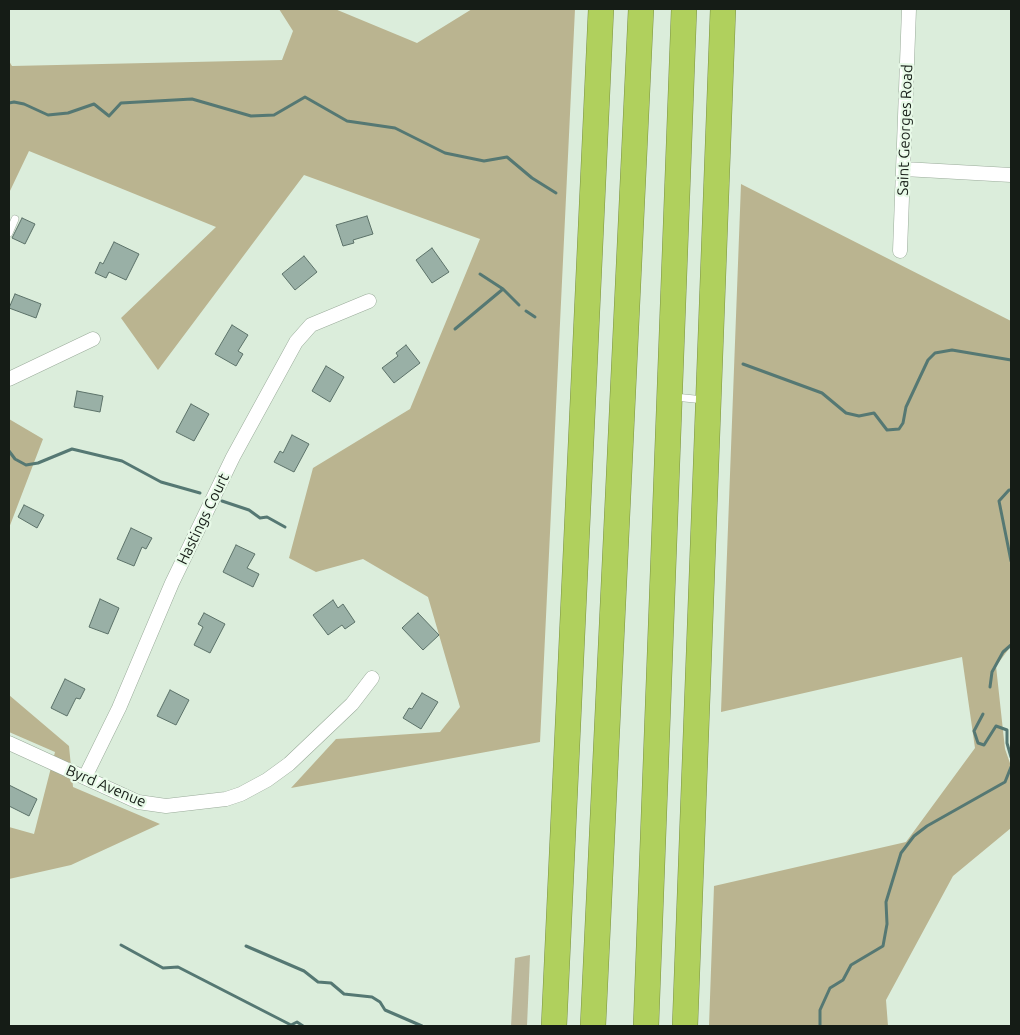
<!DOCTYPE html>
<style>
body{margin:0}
#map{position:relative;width:1020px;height:1035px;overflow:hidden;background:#dbeddb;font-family:Ubuntu,sans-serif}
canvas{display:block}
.frame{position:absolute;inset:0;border:10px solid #151c16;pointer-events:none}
</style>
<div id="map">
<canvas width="1020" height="1035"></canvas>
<div class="frame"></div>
</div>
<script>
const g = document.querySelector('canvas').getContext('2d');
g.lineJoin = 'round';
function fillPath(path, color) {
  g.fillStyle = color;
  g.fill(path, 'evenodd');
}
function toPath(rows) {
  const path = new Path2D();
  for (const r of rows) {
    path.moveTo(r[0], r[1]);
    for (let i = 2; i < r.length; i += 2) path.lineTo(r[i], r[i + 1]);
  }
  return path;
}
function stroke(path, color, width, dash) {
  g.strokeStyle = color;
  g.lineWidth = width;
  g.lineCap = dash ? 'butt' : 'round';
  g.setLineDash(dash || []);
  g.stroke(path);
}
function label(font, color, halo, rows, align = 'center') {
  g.font = font + ' Ubuntu,sans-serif';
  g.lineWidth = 4.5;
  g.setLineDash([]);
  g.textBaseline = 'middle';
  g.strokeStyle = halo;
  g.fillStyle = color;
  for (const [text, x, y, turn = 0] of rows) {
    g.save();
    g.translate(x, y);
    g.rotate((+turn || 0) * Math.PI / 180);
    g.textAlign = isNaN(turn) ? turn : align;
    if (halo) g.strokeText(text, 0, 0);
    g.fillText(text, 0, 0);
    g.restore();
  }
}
fillPath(toPath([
 [530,955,527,1026,511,1026,515,958]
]), '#bcb89b');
fillPath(toPath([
 [279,9,335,9,417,43,472,9,575,9,540,742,291,788,336,739,440,732,460,707,428,597,363,559,316,572,289,558,313,468,410,409,480,239,304,175,158,370,121,318,216,227,29,151,9,193,9,61,12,66,282,60,293,31],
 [741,184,1011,321,1011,646,996,666,1005,749,1011,766,1011,828,953,876,886,1000,888,1026,709,1026,714,886,906,842,975,748,962,657,721,712],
 [9,419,43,439,9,528],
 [9,695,69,746,73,787,160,824,71,865,9,879,9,827,34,834,55,752,9,732]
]), '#bab490');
stroke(toPath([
 [9,103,14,102,24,104,48,115,68,113,94,104,109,116,121,103,192,99,251,116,274,115,305,97,347,121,395,128,445,153,484,161,507,157,532,178,556,193],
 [480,274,503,289,519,305],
 [526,311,535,317],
 [455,329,503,289],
 [743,364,822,393,846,413,859,416,874,413,887,430,899,429,903,423,906,407,920,377,928,360,935,353,952,350,1011,360],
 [9,451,15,459,26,465,38,463,72,449,122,461,161,482,200,493],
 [1011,490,1009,490,999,501,1011,561],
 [222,501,249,510,260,518,267,517,285,527],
 [990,687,992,672,1003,652,1011,645],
 [983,714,974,731,978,743,984,745,996,726,1007,730,1007,743,1011,757],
 [121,945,163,968,178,967,291,1025,297,1022,303,1026],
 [246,946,304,971,318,982,331,983,344,994,372,997,380,1002,385,1010,422,1026],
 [820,1026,820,1010,830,988,843,980,851,965,883,946,887,924,886,902,901,853,914,836,927,826,1005,782,1011,767]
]), '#557873', 3);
const building = toPath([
 [367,216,373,234,353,240,354,243,343,246,336,225,367,216],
 [22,218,35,224,25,244,12,238,22,218],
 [114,242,139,254,126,280,109,272,106,278,95,273,100,262,103,264,114,242],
 [432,248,449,272,432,283,416,260,432,248],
 [304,256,317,272,295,290,282,274,304,256],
 [15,294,41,304,36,318,9,308,15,294],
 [232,325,248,335,238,351,243,354,236,366,215,354,232,325],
 [406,345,420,363,394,383,382,368,398,356,396,353,406,345],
 [326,366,344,377,330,402,312,391,326,366],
 [77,391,103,396,100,412,74,407,77,391],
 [191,404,209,414,194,441,176,432,191,404],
 [292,435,309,444,294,472,274,462,280,451,283,453,292,435],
 [24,505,44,515,37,528,18,517,24,505],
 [131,528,152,538,146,549,142,547,134,566,117,559,131,528],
 [236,545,255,554,247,568,259,574,253,587,223,572,236,545],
 [100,599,119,608,108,634,89,627,100,599],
 [333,600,338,608,343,604,355,622,345,629,342,625,328,635,313,615,333,600],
 [204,613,225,624,210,653,194,645,203,627,198,624,204,613],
 [418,613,439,635,423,650,402,628,418,613],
 [65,679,85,689,80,699,76,698,67,716,51,708,65,679],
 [170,690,189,700,176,725,157,716,170,690],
 [422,693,438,702,421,729,403,718,409,708,412,709,422,693],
 [9,785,37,799,29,816,9,806,9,785]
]);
fillPath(building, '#99b0a6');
stroke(building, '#5c7269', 1);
const lane = toPath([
 [9,233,15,219],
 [675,397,704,400]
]);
const street = toPath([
 [904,169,1011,175],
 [900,251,909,9],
 [9,379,93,339],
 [9,743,138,802,166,806,226,799,241,794,267,780,289,764,352,704,372,678],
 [85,777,119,708,172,583,233,457,296,342,311,325,369,301]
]);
const highway = toPath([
 [554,1026,601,9],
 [593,1026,641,9],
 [646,1026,684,9],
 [685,1026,723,9]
]);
stroke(lane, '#9aab9a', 8);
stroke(street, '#9aab9a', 15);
stroke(highway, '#7a9144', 26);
stroke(lane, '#fff', 7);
stroke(street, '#fff', 14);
stroke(highway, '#b0d05d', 25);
label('15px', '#151c16', '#e8fae8', [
 ["Saint Georges Road",905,130,-88],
 ["Hastings Court",203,519,-64],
 ["Byrd Avenue",106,786,23]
]);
</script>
